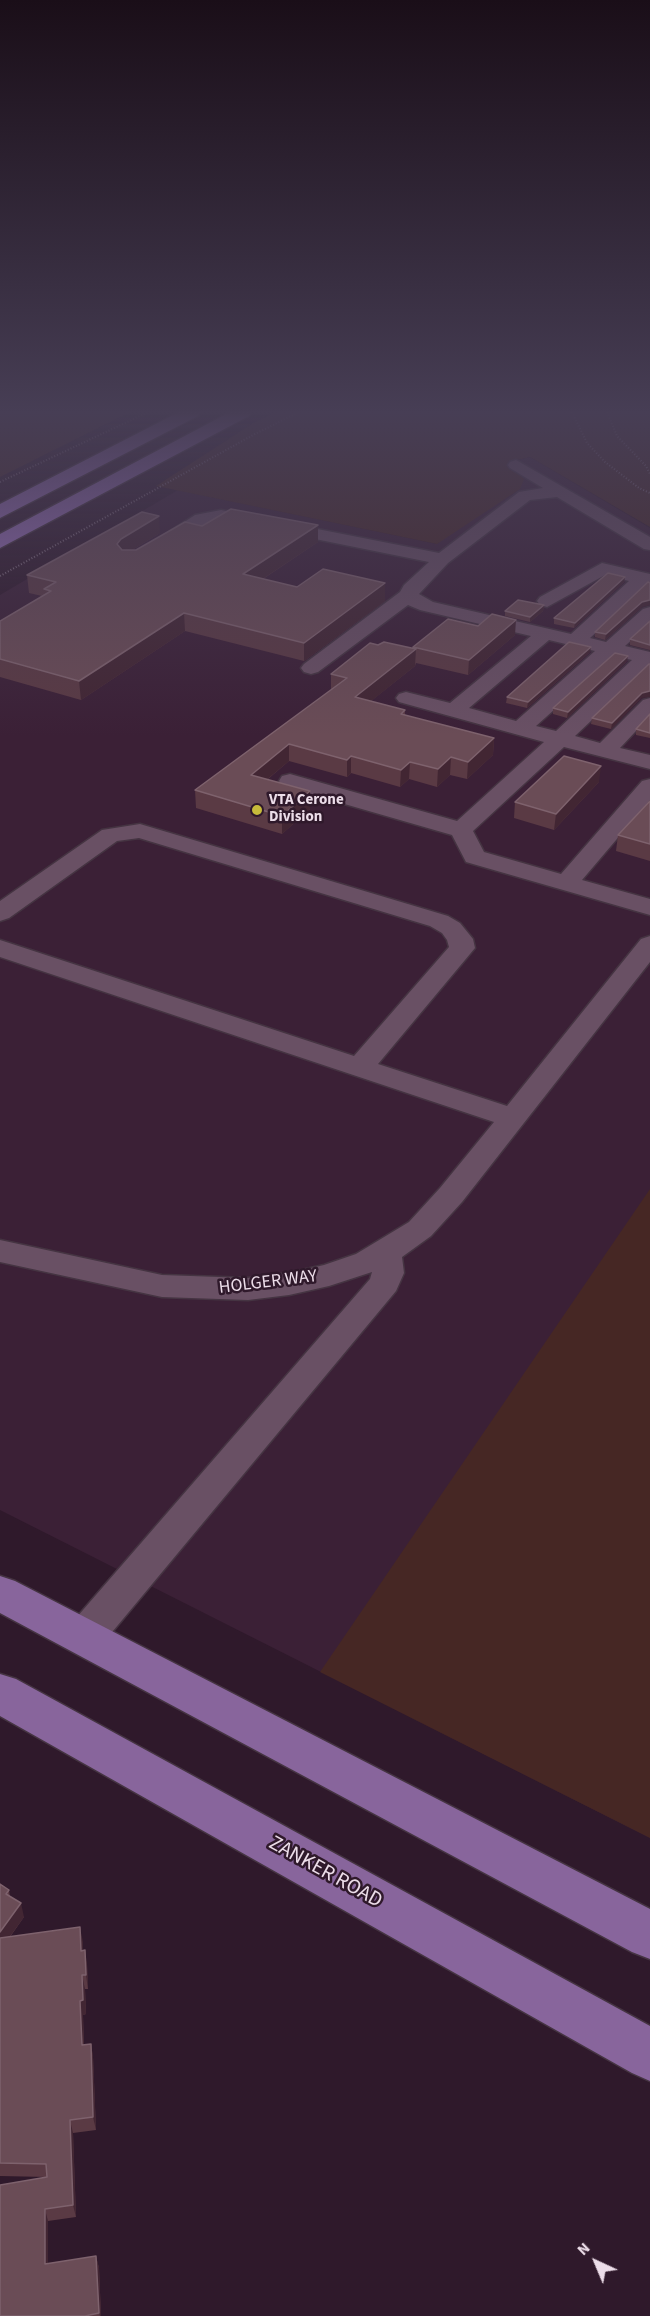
<!DOCTYPE html>
<style>
body{margin:0}
#map{position:relative;width:650px;height:2316px;overflow:hidden;background:#2f192b;font-family:"Source Sans 3",sans-serif}
canvas{display:block}
.north{position:absolute;left:566px;top:2232px;width:60px;height:60px;-webkit-text-stroke:4px #2f192b;paint-order:stroke;rotate:316deg;font-size:16px;font-weight:700;line-height:24px;text-align:center;color:#ecdde9}
.north::after{content:'';display:block;margin:auto;width:21px;height:27px;background:#ecdde9;clip-path:polygon(50% 0,100% 100%,50% 72%,0 100%)}
</style>
<div id="map">
<canvas width="650" height="2316"></canvas>
<div class="north">N</div>
</div>
<script>
const g = document.querySelector('canvas').getContext('2d');
g.lineJoin = 'round';
function fillPath(path, color) {
  g.fillStyle = color;
  g.fill(path, 'evenodd');
}
function toPath(rows) {
  const path = new Path2D();
  for (const r of rows) {
    path.moveTo(r[0], r[1]);
    for (let i = 2; i < r.length; i += 2) path.lineTo(r[i], r[i + 1]);
  }
  return path;
}
function stroke(path, color, width, dash) {
  g.strokeStyle = color;
  g.lineWidth = width;
  g.lineCap = dash ? 'butt' : 'round';
  g.setLineDash(dash || []);
  g.stroke(path);
}
function label(font, color, halo, rows, align = 'center') {
  g.font = font + ' "Source Sans 3",sans-serif';
  g.lineWidth = 5;
  g.setLineDash([]);
  g.textBaseline = 'middle';
  g.strokeStyle = halo;
  g.fillStyle = color;
  for (const [text, x, y, turn = 0] of rows) {
    g.save();
    g.translate(x, y);
    g.rotate((+turn || 0) * Math.PI / 180);
    g.textAlign = isNaN(turn) ? turn : align;
    if (halo) g.strokeText(text, 0, 0);
    g.fillText(text, 0, 0);
    g.restore();
  }
}
fillPath(toPath([
 [530,457,650,528,650,1838,0,1510,0,595,178,490,437,544,509,462]
]), '#3b2036');
fillPath(toPath([
 [0,412,130,412,0,477],
 [277,412,650,412,650,527,530,457,509,462,524,479,520,489,437,544,156,486,255,422],
 [650,1189,650,1838,320,1672]
]), '#462724');
const minor = toPath([
 [516,460,650,537,650,550,644,549,557,497,530,500,448,563,419,594,433,602,571,634,629,581,605,575,547,607,540,605,537,601,540,597,602,563,650,574,650,586,647,585,590,638,606,642,643,609,650,607,650,623,625,646,650,652,650,665,575,736,600,743,643,700,650,698,650,716,620,748,650,755,650,769,564,747,473,831,484,852,561,874,642,781,650,779,650,800,582,880,650,899,650,915,466,862,452,835,282,786,279,781,282,776,290,774,457,821,544,742,399,702,396,698,399,694,406,692,450,703,531,636,420,610,408,605,318,672,311,674,304,672,301,668,304,664,400,592,404,585,429,562,221,520,206,523,164,549,152,549,149,545,195,515,221,510,439,553,519,492,543,488,510,468,508,465,510,462,516,460],
 [549,640,595,651,516,721,469,708,549,640],
 [614,656,632,660,556,731,536,726,614,656],
 [140,824,448,916,460,923,473,939,475,948,378,1064,507,1106,641,939,650,936,650,962,462,1202,431,1236,402,1257,404,1273,396,1291,98,1649,84,1654,70,1649,64,1637,70,1625,370,1279,372,1272,329,1286,289,1295,248,1300,162,1297,0,1262,0,1240,162,1275,248,1278,289,1273,324,1265,356,1254,409,1222,440,1188,494,1122,0,957,0,940,354,1056,449,947,447,940,442,933,430,926,139,838,117,841,9,918,0,921,0,901,102,830,140,824]
]);
const major = toPath([
 [0,1576,15,1581,650,1909,650,1959,632,1952,0,1613,0,1576],
 [0,1674,16,1679,650,2026,650,2081,632,2073,0,1716,0,1674]
]);
const highway = toPath([
 [179,412,200,412,198,416,0,518,0,504,179,412],
 [230,412,251,412,249,416,0,548,0,534,230,412]
]);
stroke(minor, '#453442', 3);
stroke(major, '#453442', 3);
stroke(highway, '#453442', 3);
stroke(toPath([
 [572,412,587,443,605,462,639,488,650,493],
 [607,412,617,436,646,466,650,474],
 [0,482,146,413],
 [0,576,253,435,299,412]
]), '#857382', 2, [1, 2]);
fillPath(minor, '#695064');
fillPath(major, '#88659c');
fillPath(highway, '#9d73c2');
fillPath(toPath([
 [318,525,318,542,263,579,297,587,385,583,385,601,304,661,185,631,81,700,0,677,0,621,42,596,29,593,27,575,160,533,132,550,136,550,202,526],
 [625,577,624,582,574,628,554,624,554,618],
 [544,605,543,611,530,622,505,616,505,611],
 [642,607,605,640,595,637,595,632],
 [650,621,650,650,630,645,630,639],
 [515,635,468,675,416,663,415,666,371,701,405,710,405,715,494,738,493,755,467,779,450,775,437,787,409,779,400,787,351,773,347,777,289,761,268,779,310,809,282,834,196,808,195,790,331,690,331,674,378,645,413,648,413,647],
 [590,652,527,708,506,703,507,697],
 [627,661,567,718,553,714,553,708],
 [641,698,611,729,591,724,592,718],
 [650,714,650,738,636,735,636,729],
 [599,782,554,830,514,818,515,802],
 [650,801,650,861,616,851,618,835],
 [0,1884,9,1890,10,1897,24,1917,10,1937,83,1942,83,1951,87,1964,88,1989,85,1989,86,2014,83,2015,84,2045,91,2044,93,2057,96,2130,73,2133,76,2217,48,2221,48,2264,96,2256,99,2268,101,2316,0,2316,47,2177,0,2176]
]), '#5a3a44');
fillPath(toPath([
 [159,516,160,533,122,556,117,544,121,539],
 [318,525,318,542,243,592,243,574],
 [625,577,624,582,574,628,575,623],
 [385,583,385,601,304,661,304,643],
 [650,600,650,605,642,607,605,640,606,634,642,602],
 [544,605,543,611,530,622,530,617],
 [184,613,185,631,81,700,79,681],
 [516,620,515,635,468,675,469,660],
 [591,647,590,652,527,708,528,702],
 [416,649,415,666,355,714,355,697],
 [628,656,627,661,567,718,568,712],
 [650,691,650,697,641,698,611,729,612,723,642,693],
 [494,738,493,755,467,779,468,762],
 [289,744,289,761,252,792,251,775],
 [351,756,351,773,347,777,347,760],
 [451,757,450,775,437,787,438,769],
 [410,762,409,779,400,787,401,770],
 [601,766,599,782,554,830,556,814],
 [310,791,310,809,282,834,282,816],
 [21,1903,24,1917,0,1950,0,1932],
 [80,1927,83,1942,83,1965,81,1951],
 [85,1950,87,1964,88,1989,86,1975],
 [82,1975,85,1989,86,2014,83,2015,84,2059,82,2045,80,2001],
 [91,2044,93,2057,96,2130,93,2117],
 [70,2120,73,2133,76,2217,73,2205],
 [45,2209,48,2221,48,2276,45,2264],
 [96,2256,99,2268,101,2316,100,2316,99,2313]
]), '#422633');
const building = toPath([
 [231,509,318,525,243,574,297,587,323,569,385,583,304,643,184,613,79,681,0,659,0,621,51,591,44,589,56,582,27,575,142,512,159,516,121,539,117,544,122,550,136,550,185,522,202,526,231,509],
 [608,573,625,577,575,623,554,618,608,573],
 [648,582,650,583,650,600,642,602,606,634,595,632,648,582],
 [518,600,544,605,530,617,505,611,518,600],
 [492,614,516,620,469,660,413,647,448,619,478,626,492,614],
 [650,621,650,645,630,639,650,621],
 [384,642,416,649,355,697,405,710,401,714,494,738,468,762,451,757,438,769,410,762,401,770,351,756,347,760,289,744,251,775,310,791,282,816,195,790,347,678,331,674,370,643,378,645,384,642],
 [569,642,591,647,528,702,507,697,569,642],
 [615,653,628,656,568,712,553,708,615,653],
 [649,664,650,664,650,691,642,693,612,723,592,718,649,664],
 [650,714,650,733,636,729,650,714],
 [564,756,601,766,556,814,515,802,564,756],
 [650,801,650,844,618,835,650,801],
 [0,1884,9,1890,6,1894,21,1903,0,1932,0,1884],
 [80,1927,81,1951,85,1950,86,1975,82,1975,83,2000,80,2001,82,2045,91,2044,93,2117,70,2120,73,2205,45,2209,45,2264,96,2256,99,2313,85,2316,0,2316,0,2185,47,2177,46,2164,0,2163,0,1938,80,1927]
]);
fillPath(building, '#6a4c56');
stroke(building, '#7e626d', 1.5);
const sky = g.createLinearGradient(0, 0, 0, 736);
sky.addColorStop(0, '#1a0e18');
sky.addColorStop(0.56, '#473e55');
sky.addColorStop(1, '#473e5500');
g.fillStyle = sky;
g.fillRect(0, 0, 650, 736);
for (const [x, y, r, color] of [
 [257,810,6,"#c7bb3b"]
]) {
  const dot = new Path2D();
  dot.arc(x, y, r, 0, 2 * Math.PI);
  g.fillStyle = color;
  g.fill(dot);
  stroke(dot, '#2f192b', 2);
}
label('bold 15px', '#ecdde9', '#2f192b', [
 ["VTA Cerone",269,801],
 ["Division",269,818]
], 'left');
label('18px', '#ecdde9', '#2f192b', [
 ["HOLGER WAY",268,1283,-7]
]);
label('21px', '#ecdde9', '#2f192b', [
 ["ZANKER ROAD",325,1873,29]
]);
</script>
